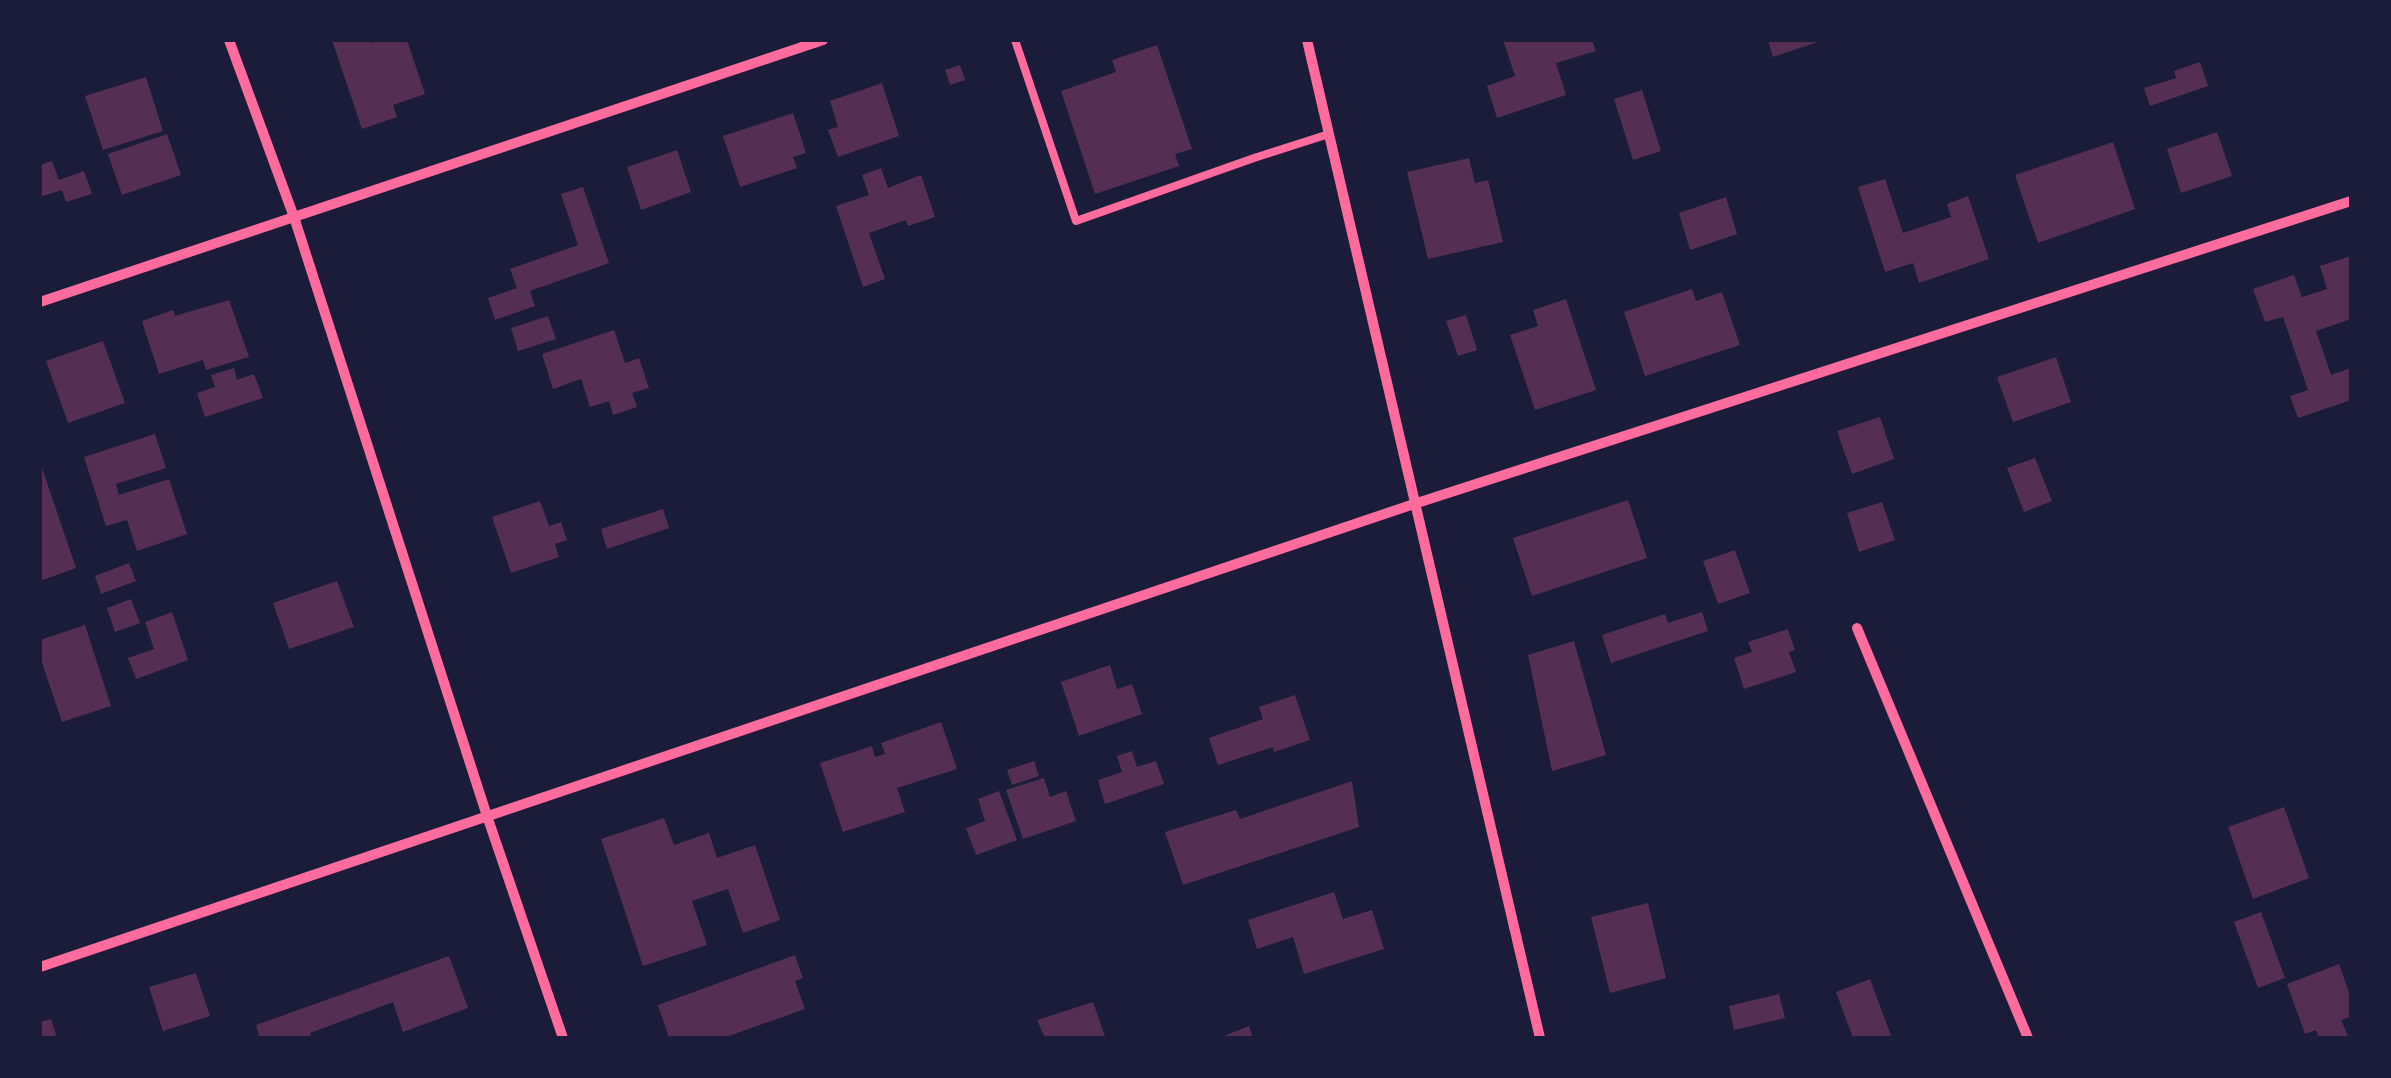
<!DOCTYPE html>
<style>
body{margin:0}
#map{position:relative;width:2391px;height:1078px;overflow:hidden;background:#1b1b3a;font-family:"DejaVu Sans",sans-serif}
canvas{display:block}
.frame{position:absolute;inset:0;border:42px solid #1b1b3a;pointer-events:none}
</style>
<div id="map">
<canvas width="2391" height="1078"></canvas>
<div class="frame"></div>
</div>
<script>
const g = document.querySelector('canvas').getContext('2d');
g.lineJoin = 'round';
function fillPath(path, color) {
  g.fillStyle = color;
  g.fill(path, 'evenodd');
}
function toPath(rows) {
  const path = new Path2D();
  for (const r of rows) {
    path.moveTo(r[0], r[1]);
    for (let i = 2; i < r.length; i += 2) path.lineTo(r[i], r[i + 1]);
  }
  return path;
}
function stroke(path, color, width, dash) {
  g.strokeStyle = color;
  g.lineWidth = width;
  g.lineCap = dash ? 'butt' : 'round';
  g.setLineDash(dash || []);
  g.stroke(path);
}
fillPath(toPath([
 [332,40,371,40,372,43,382,40,407,40,425,94,393,105,397,117,362,129],
 [1503,40,1592,40,1596,51,1556,63,1566,95,1497,118,1487,86,1515,76],
 [1768,40,1821,40,1821,41,1773,57],
 [1157,45,1192,149,1175,154,1179,166,1095,194,1061,91,1116,72,1112,60],
 [2200,62,2208,86,2150,106,2144,88,2176,78,2174,71],
 [960,65,965,80,950,85,945,70],
 [146,77,163,131,103,150,85,96],
 [882,83,899,136,838,157,828,130,838,127,830,101],
 [1642,90,1661,151,1633,160,1614,99],
 [793,113,806,153,793,157,797,168,740,187,723,136],
 [2217,132,2232,176,2181,193,2167,149],
 [167,134,181,175,122,195,108,154],
 [2113,142,2135,209,2038,243,2015,175],
 [677,150,691,192,641,210,627,167],
 [1469,158,1475,183,1488,180,1503,242,1428,259,1407,172],
 [52,161,59,180,84,171,92,194,66,202,62,190,40,197,40,165],
 [881,168,888,188,921,175,935,217,908,226,906,220,869,233,885,279,863,287,836,206,869,195,862,175],
 [1885,179,1903,233,1951,217,1947,204,1968,196,1989,259,1919,283,1913,263,1885,272,1858,187],
 [583,187,609,263,530,291,535,306,495,320,488,298,517,288,510,269,578,245,561,194],
 [1726,197,1737,234,1690,250,1679,213],
 [2351,256,2351,319,2316,331,2331,375,2351,368,2351,400,2298,418,2290,396,2308,390,2283,317,2265,322,2253,289,2294,275,2302,297,2327,289,2320,266],
 [1692,289,1696,301,1722,292,1740,345,1645,376,1624,312],
 [1566,299,1596,390,1535,410,1510,335,1538,326,1533,310],
 [229,300,249,357,206,370,203,360,159,374,142,321,173,310,175,316],
 [1466,315,1477,350,1458,356,1446,321],
 [548,316,556,339,518,351,511,328],
 [614,330,625,363,639,358,649,388,632,393,637,407,613,415,609,401,590,407,581,379,553,389,542,354],
 [103,341,125,403,68,423,46,361],
 [2056,357,2071,402,2013,422,1997,377],
 [234,368,237,380,254,374,263,398,205,417,197,393,215,387,211,375],
 [1880,417,1894,459,1852,474,1837,431],
 [155,434,166,468,116,484,119,495,169,479,187,534,137,551,127,520,106,526,84,457],
 [2035,458,2052,501,2024,512,2007,468],
 [40,462,76,568,40,581],
 [1628,500,1647,558,1532,596,1513,538],
 [540,501,549,526,561,522,567,540,555,544,559,557,511,573,492,517],
 [1882,502,1895,540,1859,552,1847,513],
 [663,509,669,528,607,549,601,529],
 [1735,550,1750,593,1718,604,1703,561],
 [129,563,136,581,101,594,95,576],
 [337,581,354,627,289,649,273,603],
 [131,599,140,623,115,632,107,608],
 [172,612,188,660,136,679,128,658,154,649,145,622],
 [1702,612,1708,631,1611,663,1602,635,1665,614,1668,623],
 [85,625,111,706,62,722,40,657,40,640],
 [1788,629,1795,650,1789,652,1796,672,1744,689,1734,658,1752,652,1748,642],
 [1574,641,1606,755,1552,771,1528,655],
 [1110,665,1117,689,1132,684,1142,714,1079,736,1061,682],
 [1295,695,1310,740,1274,752,1273,747,1218,765,1209,738,1263,719,1259,707],
 [941,722,957,769,897,788,905,812,843,832,820,763,872,746,875,757,885,754,881,743],
 [1132,751,1137,767,1156,761,1164,784,1105,804,1098,780,1122,772,1117,756],
 [1034,761,1039,776,1012,785,1007,770],
 [1044,778,1050,797,1066,791,1076,821,1023,839,1006,790],
 [1352,781,1359,827,1183,885,1165,832,1236,810,1240,819],
 [999,791,1017,840,976,855,966,828,985,821,978,799],
 [2284,807,2309,878,2253,899,2228,827],
 [664,818,674,845,709,833,717,858,755,845,780,920,743,933,728,889,692,901,707,945,643,966,601,839],
 [1334,892,1343,919,1372,910,1384,949,1304,974,1293,937,1257,949,1248,920],
 [1648,903,1666,978,1610,993,1591,917],
 [2261,912,2285,978,2258,988,2234,922],
 [795,955,803,978,795,981,805,1009,723,1038,669,1038,658,1005],
 [449,956,468,1008,403,1032,393,1002,310,1033,312,1038,260,1038,256,1025],
 [2339,964,2351,998,2351,1017,2341,1020,2348,1036,2319,1038,2316,1030,2305,1034,2287,984],
 [196,973,210,1016,163,1031,149,987],
 [1870,979,1892,1038,1853,1038,1836,992],
 [1779,994,1785,1018,1734,1030,1729,1006],
 [1093,1002,1105,1036,1099,1038,1045,1038,1037,1020],
 [51,1019,57,1038,40,1038,40,1022],
 [1249,1026,1253,1038,1219,1038]
]), '#542f53');
stroke(toPath([
 [1015,40,1076,221,1254,158,1329,134]
]), '#ff6b9d', 8);
stroke(toPath([
 [229,40,294,217,487,816,563,1038],
 [1307,40,1540,1038],
 [40,302,823,40],
 [1857,628,2028,1038],
 [40,967,1414,504,2351,201]
]), '#ff6b9d', 10);
</script>
